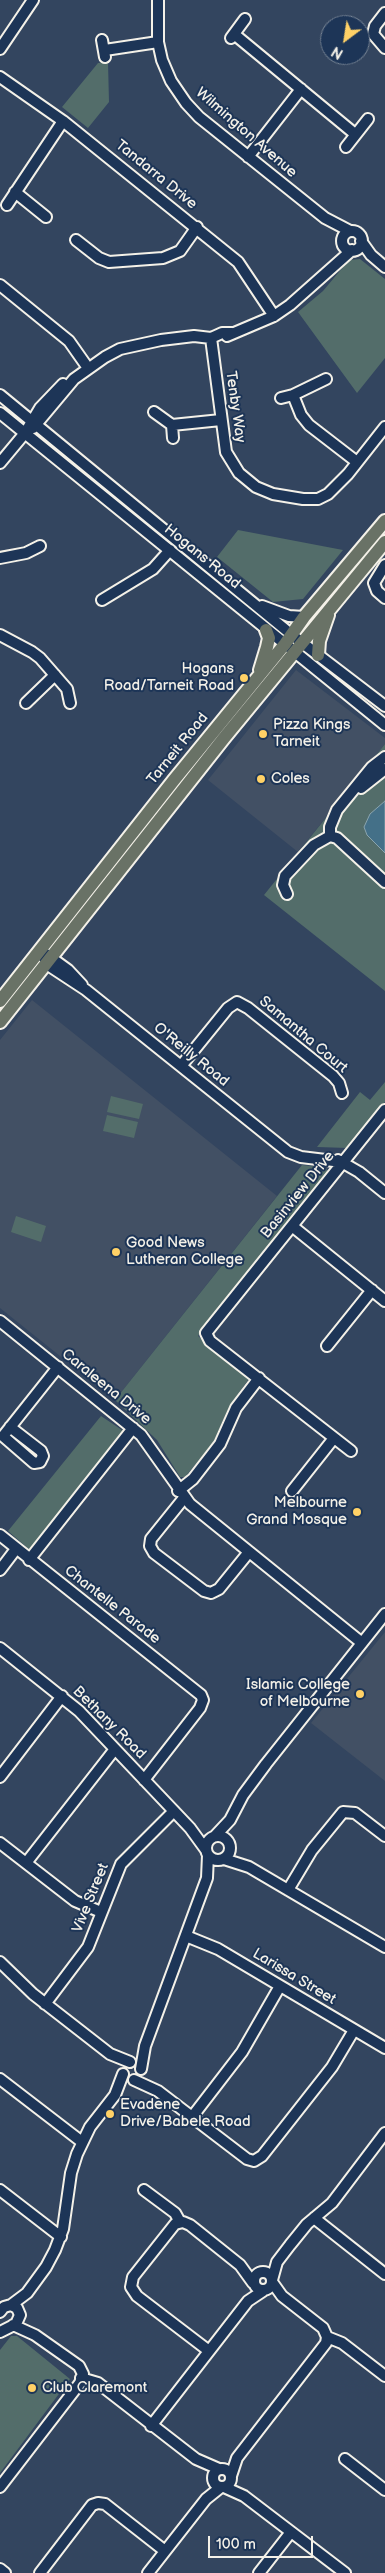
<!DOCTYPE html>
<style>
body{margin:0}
#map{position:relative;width:385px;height:2573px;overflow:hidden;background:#33455f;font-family:"Balsamiq Sans",sans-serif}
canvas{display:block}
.north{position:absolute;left:320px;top:15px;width:50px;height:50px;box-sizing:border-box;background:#1d3557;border:1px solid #738091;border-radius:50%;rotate:211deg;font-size:14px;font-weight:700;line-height:20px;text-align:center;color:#f4f1e8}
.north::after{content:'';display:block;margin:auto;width:18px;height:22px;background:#ffd166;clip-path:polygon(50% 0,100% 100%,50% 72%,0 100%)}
.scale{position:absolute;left:208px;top:2536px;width:105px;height:22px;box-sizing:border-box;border:2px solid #f4f1e8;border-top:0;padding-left:6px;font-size:15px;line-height:18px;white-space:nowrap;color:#f4f1e8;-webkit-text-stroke:4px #1d3557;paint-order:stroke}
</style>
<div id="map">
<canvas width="385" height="2573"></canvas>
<div class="north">N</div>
<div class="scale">100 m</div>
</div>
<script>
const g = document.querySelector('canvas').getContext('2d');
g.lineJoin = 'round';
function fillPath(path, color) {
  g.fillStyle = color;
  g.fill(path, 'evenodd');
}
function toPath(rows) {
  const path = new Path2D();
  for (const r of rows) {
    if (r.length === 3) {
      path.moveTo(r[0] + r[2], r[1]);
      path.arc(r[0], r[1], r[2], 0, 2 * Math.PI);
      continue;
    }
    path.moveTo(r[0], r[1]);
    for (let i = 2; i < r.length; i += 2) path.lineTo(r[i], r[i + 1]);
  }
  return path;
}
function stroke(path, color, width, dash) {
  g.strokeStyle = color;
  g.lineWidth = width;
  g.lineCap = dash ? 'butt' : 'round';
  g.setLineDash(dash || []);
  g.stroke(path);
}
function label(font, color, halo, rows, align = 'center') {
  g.font = font + ' "Balsamiq Sans",sans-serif';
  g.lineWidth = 4;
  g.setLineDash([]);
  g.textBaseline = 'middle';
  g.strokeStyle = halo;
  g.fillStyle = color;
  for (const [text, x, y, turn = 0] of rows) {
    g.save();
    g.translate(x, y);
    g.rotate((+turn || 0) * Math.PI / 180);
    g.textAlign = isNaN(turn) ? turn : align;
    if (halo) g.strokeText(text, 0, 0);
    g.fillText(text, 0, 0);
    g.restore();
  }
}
fillPath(toPath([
 [296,670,385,738,385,744,298,852,208,780],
 [32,1000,277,1196,115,1400,0,1308,0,1040],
 [385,1632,385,1781,311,1723]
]), '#425064');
fillPath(toPath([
 [108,62,109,102,88,128,62,107,98,63],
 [360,259,385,279,385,358,357,393,298,312,323,291,349,260],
 [238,530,343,550,303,599,273,602,217,557],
 [385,744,385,991,264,895],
 [385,1082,385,1102,348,1148,317,1147,360,1092,370,1100],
 [111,1096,143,1104,139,1119,107,1112],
 [107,1115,138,1122,134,1138,103,1131],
 [302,1165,326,1168,328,1173,198,1336,248,1376,248,1380,229,1407,213,1443,185,1477,180,1477,157,1440,115,1400],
 [16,1216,46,1226,41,1242,11,1232],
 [101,1416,125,1432,30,1550,8,1531],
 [11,2336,17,2336,70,2379,0,2473,0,2350]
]), '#536d6a');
const water = toPath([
 [385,801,385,853,367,835,364,827,370,814,385,801]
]);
fillPath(water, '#447088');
stroke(water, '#8aa4ae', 1);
const minor = toPath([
 [158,0,158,42,162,60,171,81,186,103,199,117,325,218,350,231],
 [385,13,375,26,373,34,385,48],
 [234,34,355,134],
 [231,38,245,19],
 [102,40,105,57],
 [0,49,33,0],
 [105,50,158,42],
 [0,77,63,121,238,262,274,316],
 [346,147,368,119],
 [248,157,301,89],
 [15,192,46,217],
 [7,205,63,121],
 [352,241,10],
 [76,240,99,258,109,262,163,258,180,251,197,227],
 [361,241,371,255,385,267],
 [0,285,69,341,88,368],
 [227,336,274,316,290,305,352,250],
 [211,338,226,452,239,473,256,487,273,494,303,499,318,499,328,494,348,474,385,427],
 [0,395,292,635,385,706],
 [293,395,301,415,309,425,357,462],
 [281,398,293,395,326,379],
 [154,412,172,425,221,420],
 [0,413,385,725],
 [172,425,173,438],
 [33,428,74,379,105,357,120,349,161,340,194,336,211,338,222,333,232,333],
 [0,463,25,433,40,408,63,384],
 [0,558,26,553,40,546],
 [385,565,374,583,377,591,385,598],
 [102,600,153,569,170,550],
 [262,606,289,616,304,617],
 [0,635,32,652,40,658,67,689,70,703],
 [26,703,55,675],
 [361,788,385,769],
 [330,836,330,827,337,810,372,767,385,757],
 [287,894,283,885,285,876,314,845,330,836,337,838,385,882],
 [46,954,68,970,82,985],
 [43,957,51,967,86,990,288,1152,301,1157,342,1162],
 [181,1066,228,1008,237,1002,248,1008,333,1076,339,1083,342,1093],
 [338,1160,359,1172,385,1193],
 [292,1226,385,1301],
 [0,1321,141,1435,190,1504,362,1643],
 [327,1346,372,1290],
 [10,1427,41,1451,43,1456,40,1462,34,1463,4,1437,4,1435,58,1367],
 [351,1451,210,1341,206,1333,385,1110],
 [178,1491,193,1479,220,1444,236,1408,259,1378],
 [292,1491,334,1438],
 [184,1498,151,1539,150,1546,154,1553,204,1591,211,1593,219,1589,249,1552],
 [0,1535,201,1695,203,1700,200,1708,144,1780],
 [29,1560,133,1428],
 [0,1570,16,1549],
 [0,1648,79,1711,190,1828,206,1850],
 [0,1777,62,1696],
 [218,1848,12],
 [215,1836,230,1820,243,1795,266,1764,385,1614],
 [0,1843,75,1901,101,1912],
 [224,1859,249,1867,385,1947],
 [26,1863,115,1749],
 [288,1890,312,1850,343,1812,355,1813,385,1836],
 [186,1936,218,1949,385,2048],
 [0,1962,33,1994,110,2054,130,2062],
 [45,2004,88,1947,121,1864,174,1811],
 [141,2069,145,2046,207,1878,208,1855],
 [0,2079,82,2142],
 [134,2080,158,2091,247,2159,254,2161,262,2156,332,2067,354,2030],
 [192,2117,242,2052,280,1986],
 [0,2190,61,2237],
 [144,2190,175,2213,180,2222],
 [314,2218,385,2274],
 [175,2224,133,2277,131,2287,137,2296,209,2351],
 [175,2224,183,2222,190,2225,240,2265,253,2283],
 [263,2281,9],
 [272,2280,277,2262,290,2245,307,2224,332,2203,385,2133],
 [272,2282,282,2296,323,2328,327,2337,342,2343,385,2376],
 [11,2305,27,2293,46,2267,55,2250,63,2229,71,2173,77,2154,90,2127,115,2095,123,2074],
 [0,2312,4,2307,11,2305,17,2308,20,2315,16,2324,0,2332],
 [81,2378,98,2383,196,2459,219,2469],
 [151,2426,248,2301,263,2291],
 [345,2459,385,2490],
 [222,2478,9],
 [231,2476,237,2458,326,2343,327,2337],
 [0,2487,80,2383,83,2374,79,2366,35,2335,13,2325],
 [224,2487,244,2496,345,2573],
 [0,2569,5,2573],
 [40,2573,92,2505,98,2503,105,2504,165,2551],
 [148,2573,206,2499,221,2487],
 [259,2573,291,2532]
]);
const major = toPath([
 [318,655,319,641,328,615],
 [260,670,267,647,269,638,266,630],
 [0,1001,174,780,285,644,304,617,385,521],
 [0,1022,224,738,385,542]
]);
stroke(minor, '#f4f1e8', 14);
stroke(major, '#f4f1e8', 16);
stroke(minor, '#1d3557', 10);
stroke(major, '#697266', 12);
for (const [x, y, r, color] of [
 [244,678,5,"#ffd166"],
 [263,734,5,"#ffd166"],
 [261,779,5,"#ffd166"],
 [116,1252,5,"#ffd166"],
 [357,1512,5,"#ffd166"],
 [360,1694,5,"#ffd166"],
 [110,2114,5,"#ffd166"],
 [32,2388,5,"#ffd166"]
]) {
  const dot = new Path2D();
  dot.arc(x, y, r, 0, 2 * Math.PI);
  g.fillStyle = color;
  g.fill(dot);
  stroke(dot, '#1d3557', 2);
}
label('15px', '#f4f1e8', '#1d3557', [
 ["Wilmington Avenue",246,133,41],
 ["Tandarra Drive",156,175,39],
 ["Tenby Way",235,407,82],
 ["Hogans Road",202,557,39],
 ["Tarneit Road",178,749,-51],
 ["Samantha Court",303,1035,40],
 ["O'Reilly Road",191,1055,39],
 ["Basinview Drive",298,1195,-51],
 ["Caraleena Drive",106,1387,39],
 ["Chantelle Parade",112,1605,38],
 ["Bethany Road",109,1723,45],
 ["Vive Street",91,1898,-68],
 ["Larissa Street",294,1977,31]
]);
label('15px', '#f4f1e8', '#1d3557', [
 ["Hogans",234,669,"right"],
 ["Road/Tarneit Road",234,686,"right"],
 ["Pizza Kings",273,725],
 ["Tarneit",273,742],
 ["Coles",271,779],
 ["Good News",126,1243],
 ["Lutheran College",126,1260],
 ["Melbourne",347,1503,"right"],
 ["Grand Mosque",347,1520,"right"],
 ["Islamic College",350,1685,"right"],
 ["of Melbourne",350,1702,"right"],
 ["Evadene",120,2105],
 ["Drive/Babele Road",120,2122],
 ["Club Claremont",42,2388]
], 'left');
</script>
